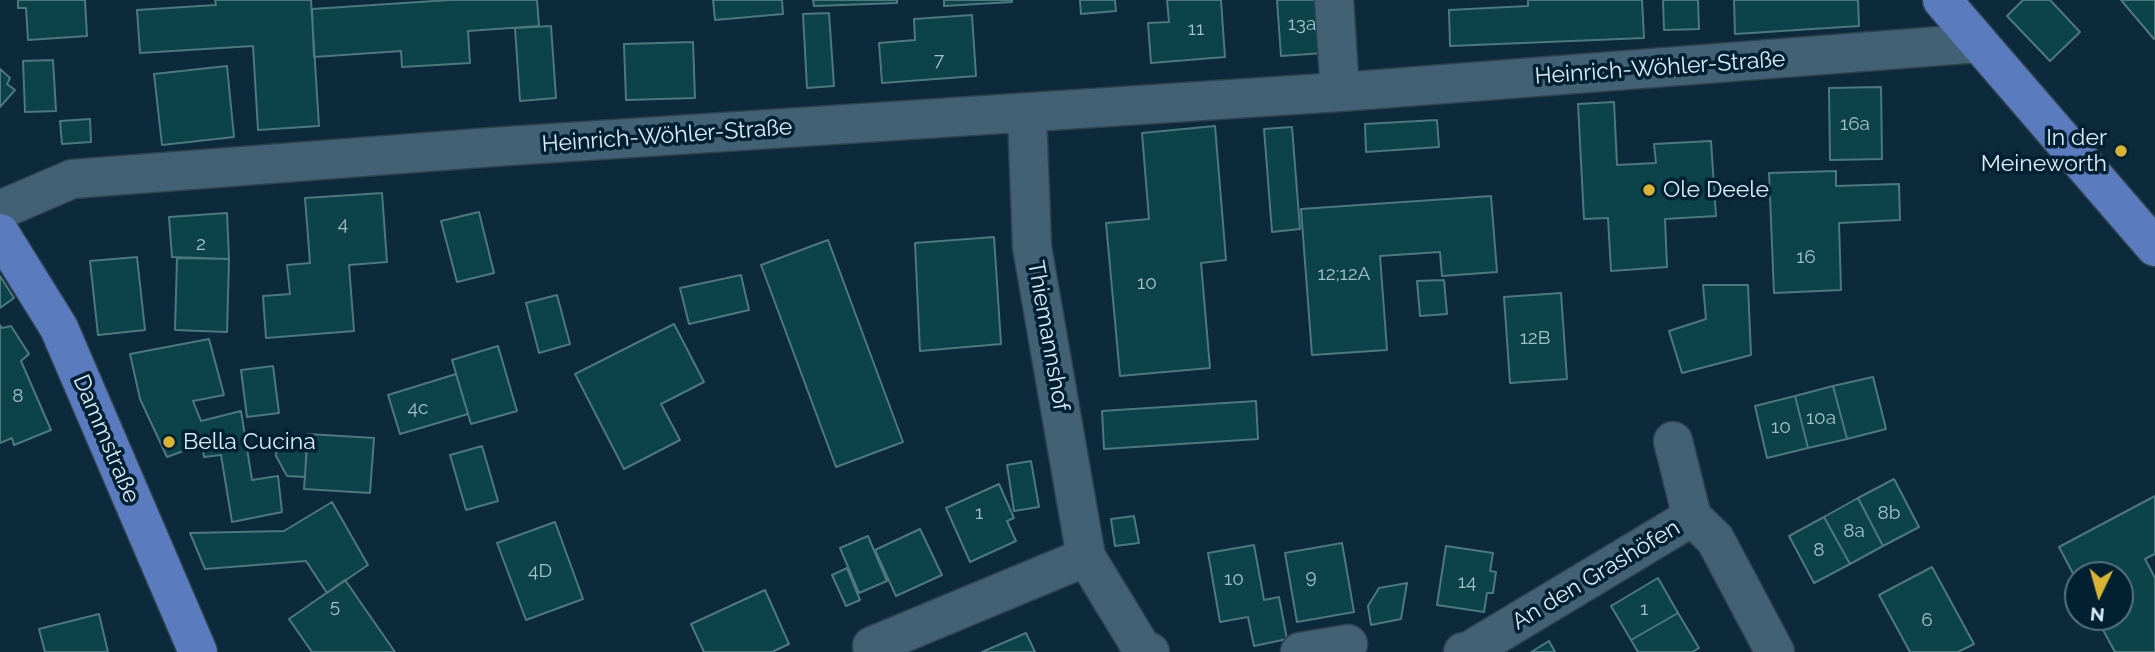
<!DOCTYPE html>
<meta charset="utf-8">
<style>
body{margin:0}
#map{position:relative;width:2155px;height:652px;overflow:hidden;background:#0c2a3b;font-family:Raleway,sans-serif}
canvas{display:block}
.north{position:absolute;left:2064px;top:561px;width:70px;height:70px;box-sizing:border-box;background:#022031;border:2px solid #587180;border-radius:50%;rotate:185deg;font-size:19px;font-weight:700;line-height:28px;text-align:center;color:#daebf7}
.north::after{content:'';display:block;margin:auto;width:24px;height:32px;background:#d9b334;clip-path:polygon(50% 0,100% 100%,50% 72%,0 100%)}
</style>
<div id="map">
<canvas width="2155" height="652"></canvas>
<div class="north">N</div>
</div>
<script>
const g = document.querySelector('canvas').getContext('2d');
g.lineJoin = 'round';
function fillPath(path, color) {
  g.fillStyle = color;
  g.fill(path, 'evenodd');
}
function toPath(rows) {
  const path = new Path2D();
  for (const r of rows) {
    path.moveTo(r[0], r[1]);
    for (let i = 2; i < r.length; i += 2) path.lineTo(r[i], r[i + 1]);
  }
  return path;
}
function stroke(path, color, width, dash) {
  g.strokeStyle = color;
  g.lineWidth = width;
  g.lineCap = dash ? 'butt' : 'round';
  g.setLineDash(dash || []);
  g.stroke(path);
}
function label(font, color, halo, rows, align = 'center') {
  g.font = font + ' Raleway,sans-serif';
  g.lineWidth = 7;
  g.setLineDash([]);
  g.textBaseline = 'middle';
  g.strokeStyle = halo;
  g.fillStyle = color;
  for (const [text, x, y, turn = 0] of rows) {
    g.save();
    g.translate(x, y);
    g.rotate((+turn || 0) * Math.PI / 180);
    g.textAlign = isNaN(turn) ? turn : align;
    if (halo) g.strokeText(text, 0, 0);
    g.fillText(text, 0, 0);
    g.restore();
  }
}
const building = toPath([
 [18,0,85,0,87,36,28,40,26,8,18,8,18,0],
 [215,0,311,0,319,126,258,130,253,46,140,53,137,10,216,5,215,0],
 [450,0,537,0,539,26,468,31,470,63,402,67,401,51,314,57,312,9,450,0],
 [713,0,782,0,783,14,715,20,713,0],
 [813,0,897,0,897,3,814,6,813,0],
 [944,0,1012,0,1012,2,944,6,944,0],
 [1080,0,1115,0,1116,11,1081,14,1080,0],
 [1167,0,1221,0,1225,57,1151,63,1148,23,1169,22,1167,0],
 [1277,0,1321,0,1324,53,1281,56,1277,0],
 [1528,0,1642,0,1644,38,1450,46,1449,10,1528,6,1528,0],
 [1663,0,1698,0,1699,29,1664,30,1663,0],
 [1734,0,1858,0,1859,26,1735,34,1734,0],
 [2023,0,2050,0,2080,32,2050,61,2007,16,2023,0],
 [2121,0,2155,0,2155,38,2154,39,2121,0],
 [829,13,834,86,807,88,803,14,829,13],
 [972,15,976,76,882,83,879,43,915,40,914,19,972,15],
 [551,26,556,98,520,101,515,28,551,26],
 [693,42,695,98,626,100,624,44,693,42],
 [53,60,56,111,25,112,23,61,53,60],
 [227,66,234,137,162,145,154,74,227,66],
 [0,69,10,78,7,84,15,90,0,107,0,69],
 [1881,87,1882,159,1830,160,1829,88,1881,87],
 [1614,102,1617,165,1656,163,1654,144,1711,141,1716,216,1665,219,1667,267,1611,271,1608,218,1584,219,1578,104,1614,102],
 [90,119,91,142,62,144,60,121,90,119],
 [1437,120,1439,147,1366,152,1365,124,1437,120],
 [1215,126,1226,260,1201,263,1210,368,1120,376,1106,223,1149,219,1142,133,1215,126],
 [1292,127,1300,229,1272,232,1264,129,1292,127],
 [1836,171,1836,186,1899,184,1900,220,1839,223,1841,290,1774,293,1769,173,1836,171],
 [382,193,387,262,349,265,354,331,266,338,263,296,290,294,287,265,310,263,305,198,382,193],
 [1491,196,1497,272,1442,276,1440,252,1380,256,1387,350,1312,355,1301,209,1491,196],
 [479,212,494,273,457,282,441,221,479,212],
 [227,213,229,259,172,257,169,217,227,213],
 [994,237,1001,344,920,351,915,243,994,237],
 [828,240,903,442,836,467,761,265,828,240],
 [137,257,145,330,98,335,90,261,137,257],
 [177,258,229,259,227,332,175,330,177,258],
 [741,275,749,310,689,324,680,288,741,275],
 [0,276,14,298,0,308,0,276],
 [1444,280,1447,314,1420,316,1417,281,1444,280],
 [1703,285,1748,285,1751,355,1682,373,1669,331,1706,319,1703,285],
 [1561,293,1567,379,1510,383,1504,297,1561,293],
 [557,295,570,344,539,353,526,303,557,295],
 [674,324,704,382,661,404,680,440,624,469,575,374,674,324],
 [0,325,2,328,11,326,29,354,21,361,51,430,14,445,12,438,0,443,0,325],
 [209,339,224,395,193,401,201,421,241,411,252,480,278,476,282,512,232,522,221,455,204,457,202,444,167,457,140,399,130,354,209,339],
 [498,346,517,411,471,424,452,360,498,346],
 [273,366,279,413,247,417,241,370,273,366],
 [456,374,468,414,400,434,388,395,456,374],
 [1873,377,1886,429,1847,439,1833,386,1873,377],
 [1833,386,1847,439,1808,448,1795,396,1833,386],
 [1795,396,1808,448,1767,458,1755,406,1795,396],
 [1256,401,1258,439,1104,449,1102,411,1256,401],
 [308,434,374,438,370,493,304,489,308,434],
 [277,438,307,440,305,477,287,476,276,456,277,438],
 [482,446,498,501,466,510,450,455,482,446],
 [1031,461,1039,507,1014,511,1007,465,1031,461],
 [1894,479,1919,527,1883,546,1858,498,1894,479],
 [999,484,1014,518,1007,521,1016,541,970,562,946,508,999,484],
 [2155,496,2155,554,2145,559,2155,578,2155,652,2115,652,2096,617,2120,617,2120,575,2078,575,2078,583,2059,547,2155,496],
 [1858,498,1883,546,1850,564,1824,517,1858,498],
 [332,502,368,565,327,593,306,561,205,569,190,533,284,531,332,502],
 [1134,516,1139,543,1115,546,1111,519,1134,516],
 [1824,517,1850,564,1814,583,1789,536,1824,517],
 [555,522,583,599,526,620,497,543,555,522],
 [920,529,942,575,896,596,875,550,920,529],
 [868,536,887,581,859,593,840,548,868,536],
 [1342,543,1354,612,1297,622,1285,553,1342,543],
 [1254,545,1264,600,1279,597,1287,639,1254,646,1248,617,1220,622,1208,553,1254,545],
 [1446,546,1493,553,1490,571,1496,572,1493,593,1487,593,1484,612,1437,605,1446,546],
 [1932,567,1974,644,1958,652,1910,652,1879,595,1932,567],
 [847,568,860,600,846,606,832,575,847,568],
 [1658,578,1678,613,1631,640,1611,606,1658,578],
 [345,580,395,652,312,652,289,619,345,580],
 [1407,583,1401,619,1371,625,1368,606,1379,588,1407,583],
 [765,590,789,644,772,652,704,652,691,624,765,590],
 [1678,613,1699,648,1692,652,1638,652,1631,640,1678,613],
 [99,614,108,652,45,652,39,629,99,614],
 [1026,633,1035,652,982,652,1026,633],
 [1549,641,1555,652,1531,652,1549,641]
]);
fillPath(building, '#0c424a');
stroke(building, '#4e787f', 2);
const minor = toPath([
 [1334,0,1340,92],
 [1027,114,1032,247,1086,557,1142,649,1150,652],
 [0,210,72,179,493,147,1340,92,1979,43],
 [1673,441,1692,517],
 [872,646,1086,557],
 [1300,652,1348,644],
 [1463,652,1469,651,1692,517,1715,539,1775,652]
]);
const major = toPath([
 [1942,0,2155,247],
 [0,233,59,328,198,652]
]);
stroke(minor, '#30424e', 41);
stroke(major, '#30424e', 41);
stroke(minor, '#436175', 38);
stroke(major, '#5a7bbe', 38);
for (const [x, y, r, color] of [
 [2121,151,7,"#d9b334"],
 [1649,190,7,"#d9b334"],
 [169,442,7,"#d9b334"]
]) {
  const dot = new Path2D();
  dot.arc(x, y, r, 0, 2 * Math.PI);
  g.fillStyle = color;
  g.fill(dot);
  stroke(dot, '#022031', 2.5);
}
label('19px', '#a6c1cc', null, [
 ["13a",1302,24],
 ["11",1196,29],
 ["7",939,60],
 ["16a",1855,124],
 ["4",343,224],
 ["2",201,244],
 ["16",1806,257],
 ["12;12A",1344,274],
 ["10",1147,283],
 ["12B",1535,338],
 ["8",18,396],
 ["4c",418,408],
 ["10a",1821,418],
 ["10",1781,427],
 ["1",979,513],
 ["8b",1889,513],
 ["8a",1854,531],
 ["8",1819,550],
 ["4D",540,571],
 ["9",1311,577],
 ["10",1234,579],
 ["14",1467,582],
 ["5",335,606],
 ["1",1644,609],
 ["6",1927,620]
]);
label('23px', '#daebf7', '#022031', [
 ["Heinrich-Wöhler-Straße",1660,68,-4],
 ["Heinrich-Wöhler-Straße",667,136,-4],
 ["Thiemannshof",1048,336,80],
 ["Dammstraße",106,439,67],
 ["An den Grashöfen",1596,575,-31]
]);
label('23px', '#daebf7', '#022031', [
 ["In der",2107,138,"right"],
 ["Meineworth",2107,164,"right"],
 ["Ole Deele",1663,190],
 ["Bella Cucina",183,442]
], 'left');
</script>
